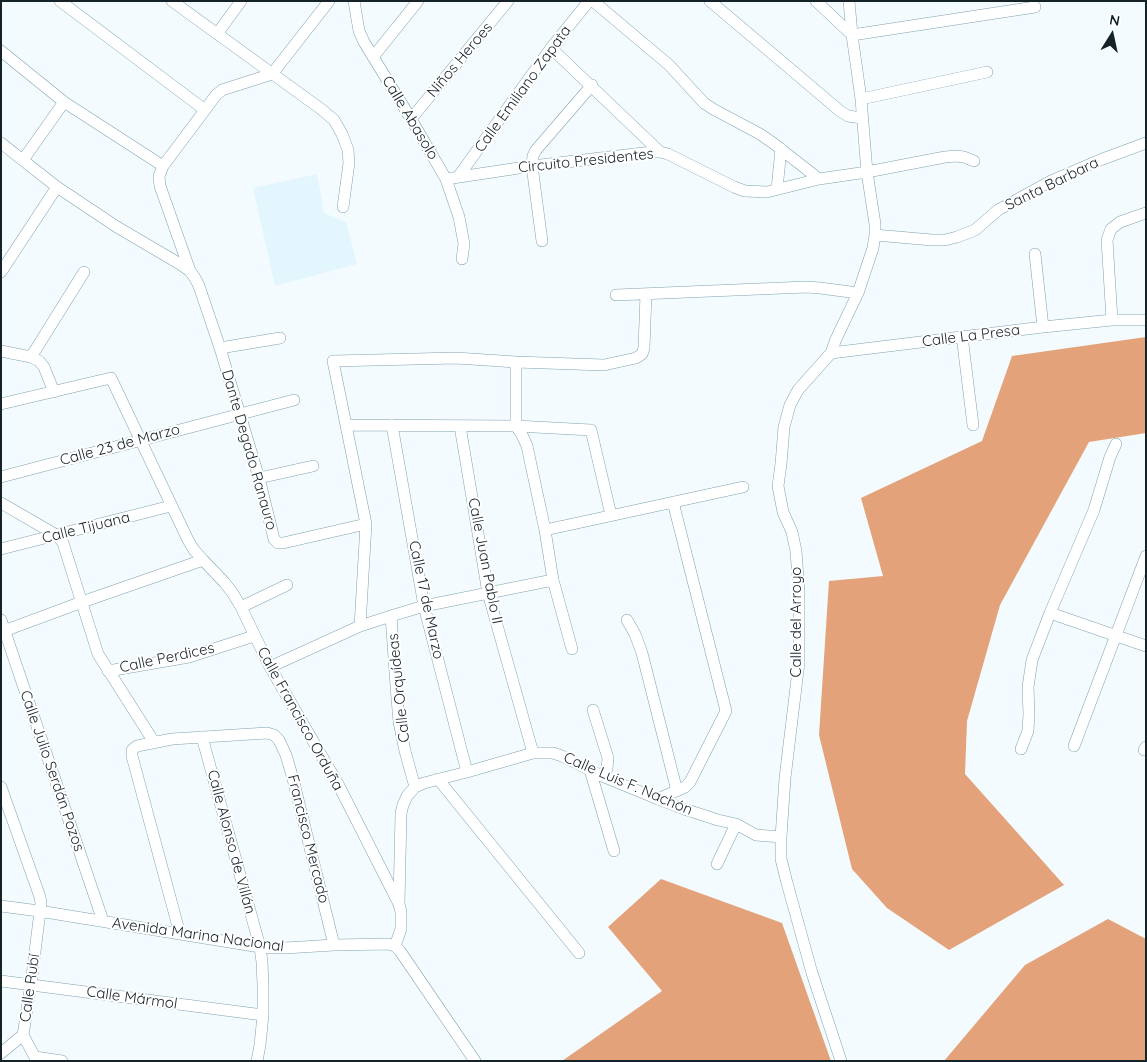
<!DOCTYPE html>
<meta charset="utf-8">
<style>
body{margin:0}
#map{position:relative;width:1147px;height:1062px;overflow:hidden;background:#f4fbfe;font-family:Quicksand,sans-serif}
canvas{display:block}
.frame{position:absolute;inset:0;border:2px solid #152329;pointer-events:none}
.north{position:absolute;left:1087px;top:10px;width:50px;height:50px;-webkit-text-stroke:4px #fff;paint-order:stroke;rotate:10deg;font-size:14px;font-weight:700;line-height:20px;text-align:center;color:#152329}
.north::after{content:'';display:block;margin:auto;width:18px;height:22px;background:#152329;clip-path:polygon(50% 0,100% 100%,50% 72%,0 100%)}
</style>
<div id="map">
<canvas width="1147" height="1062"></canvas>
<div class="frame"></div>
<div class="north">N</div>
</div>
<script>
const g = document.querySelector('canvas').getContext('2d');
g.lineJoin = 'round';
function fillPath(path, color) {
  g.fillStyle = color;
  g.fill(path, 'evenodd');
}
function toPath(rows) {
  const path = new Path2D();
  for (const r of rows) {
    path.moveTo(r[0], r[1]);
    for (let i = 2; i < r.length; i += 2) path.lineTo(r[i], r[i + 1]);
  }
  return path;
}
function stroke(path, color, width, dash) {
  g.strokeStyle = color;
  g.lineWidth = width;
  g.lineCap = dash ? 'butt' : 'round';
  g.setLineDash(dash || []);
  g.stroke(path);
}
function label(font, color, halo, rows, align = 'center') {
  g.font = font + ' Quicksand,sans-serif';
  g.lineWidth = 4;
  g.setLineDash([]);
  g.textBaseline = 'middle';
  g.strokeStyle = halo;
  g.fillStyle = color;
  for (const [text, x, y, turn = 0] of rows) {
    g.save();
    g.translate(x, y);
    g.rotate((+turn || 0) * Math.PI / 180);
    g.textAlign = isNaN(turn) ? turn : align;
    if (halo) g.strokeText(text, 0, 0);
    g.fillText(text, 0, 0);
    g.restore();
  }
}
fillPath(toPath([
 [317,174,324,213,346,222,357,264,275,286,253,188]
]), '#e3f5fd');
fillPath(toPath([
 [1146,337,1146,433,1089,442,1000,605,967,721,965,774,1064,885,949,950,887,908,852,869,819,735,829,581,883,576,861,498,982,441,1012,356],
 [661,879,782,923,831,1061,562,1061,662,991,608,927],
 [1108,919,1146,939,1146,1061,944,1061,1025,965]
]), '#e3a279');
const minor = toPath([
 [60,1,205,110],
 [172,1,321,109,334,120,342,134,348,150,349,163,343,207],
 [354,1,359,31,364,42,411,119,446,179,459,217,464,244,462,259],
 [593,1,669,65,704,103,713,109,760,134,773,143,819,179],
 [710,1,840,111,848,116,862,118],
 [816,1,852,35,1035,7],
 [217,34,241,1],
 [551,48,660,152],
 [1,51,64,102,163,166],
 [373,57,418,1],
 [272,74,329,1],
 [861,99,987,72],
 [411,119,508,1],
 [1,143,57,187,117,227,180,264,190,271,195,278,199,286,220,348,259,478,274,539,278,543,283,543,366,524],
 [23,160,64,102],
 [458,177,551,48,589,1],
 [446,179,532,166,652,152,660,152,668,154,734,187,745,191,767,192,819,179,867,172,945,157,956,156,964,157,974,161],
 [777,189,781,149],
 [875,235,932,240,945,240,957,237,975,230,998,210,1051,181,1100,160,1146,143],
 [542,241,532,166,533,156,536,150,592,85],
 [1035,254,1043,327],
 [190,271,160,186,159,176,163,166,205,110,216,95,222,90,272,74],
 [1,272,57,187],
 [616,295,806,287,820,288,858,293],
 [1112,320,1107,240,1111,229,1120,222,1146,213],
 [962,336,973,425],
 [220,348,280,338],
 [1,351,31,357,39,361,44,367,54,392],
 [831,353,1043,327,1112,320,1146,320],
 [31,357,84,272],
 [516,362,516,426,522,435,527,446,545,530,553,580,572,649],
 [1,404,111,378,188,540,194,550,203,560,224,582,232,592,241,607,270,667,338,784,399,904,401,912,401,929,395,946],
 [346,425,516,426,591,430,611,515],
 [392,425,424,606,467,772],
 [460,426,488,593,533,753],
 [1,477,294,400],
 [259,478,313,466],
 [1,503,58,536,63,543,98,654,154,742],
 [545,530,743,487],
 [1,549,171,506],
 [241,607,287,585],
 [1050,613,1146,646],
 [391,616,396,686,399,722,405,751,415,787],
 [1,620,103,921],
 [627,620,635,634,642,653,677,791],
 [360,626,366,524,333,361,456,358,516,362,604,365,636,358,642,354,644,348,646,294],
 [1,632,82,602,203,560],
 [270,667,360,626,391,616,424,606,553,580],
 [108,671,189,657,254,636],
 [593,710,608,758,607,769,602,776],
 [202,737,260,947,262,962,263,985,263,1015,260,1045,257,1061],
 [1074,746,1146,556],
 [1021,749,1028,731,1029,714,1028,687,1032,660,1050,613,1094,510,1110,457,1116,444],
 [1144,750,1146,747],
 [590,770,614,851],
 [438,779,579,953],
 [1,787,40,897,41,903,31,984,23,1035,37,1061],
 [658,799,685,787,690,782,726,711,673,502],
 [717,864,736,824],
 [399,903,401,813,403,805,407,796,415,787,424,783,467,772,533,753,553,753,562,756,602,776,658,799,684,809,718,820,736,824,756,835,781,837],
 [1,906,39,911,260,947,285,948,334,945,388,944,395,946,400,951,475,1061],
 [180,934,132,756,132,750,137,746,172,739,267,733,274,735,279,740,286,755,293,779,334,945],
 [1,981,263,1015],
 [1,1053,23,1035],
 [35,1057,62,1061],
 [841,1061,812,973,787,883,781,859,781,837,785,778,799,662,799,593,796,551,792,532,783,512,778,486,781,464,784,427,790,405,798,390,831,353,836,339,858,293,873,248,875,235,875,224,867,172,861,99,852,35,849,1]
]);
stroke(minor, '#7ea2b1', 12);
stroke(minor, '#fff', 11);
label('15px', '#152329', '#fff', [
 ["Niños Heroes",460,60,-50],
 ["Calle Emiliano Zapata",523,89,-54],
 ["Calle Abasolo",410,118,59],
 ["Circuito Presidentes",586,161,-6],
 ["Santa Barbara",1052,184,-26],
 ["Calle La Presa",971,336,-7],
 ["Calle 23 de Marzo",120,445,-15],
 ["Dante Degado Ranauro",249,450,74],
 ["Calle Tijuana",86,528,-14],
 ["Calle Juan Pablo II",485,561,79],
 ["Calle 17 de Marzo",426,600,78],
 ["Calle del Arroyo",796,622,-90],
 ["Calle Perdices",167,658,-12],
 ["Calle Orquídeas",399,688,-96],
 ["Calle Francisco Orduña",300,719,61],
 ["Calle Julio Serdán Pozos",52,771,71],
 ["Calle Luis F. Nachón",628,784,23],
 ["Francisco Mercado",308,839,76],
 ["Calle Alonso de Villán",231,842,75],
 ["Avenida Marina Nacional",198,935,8],
 ["Calle Rubí",30,988,-82],
 ["Calle Mármol",132,998,8]
]);
</script>
